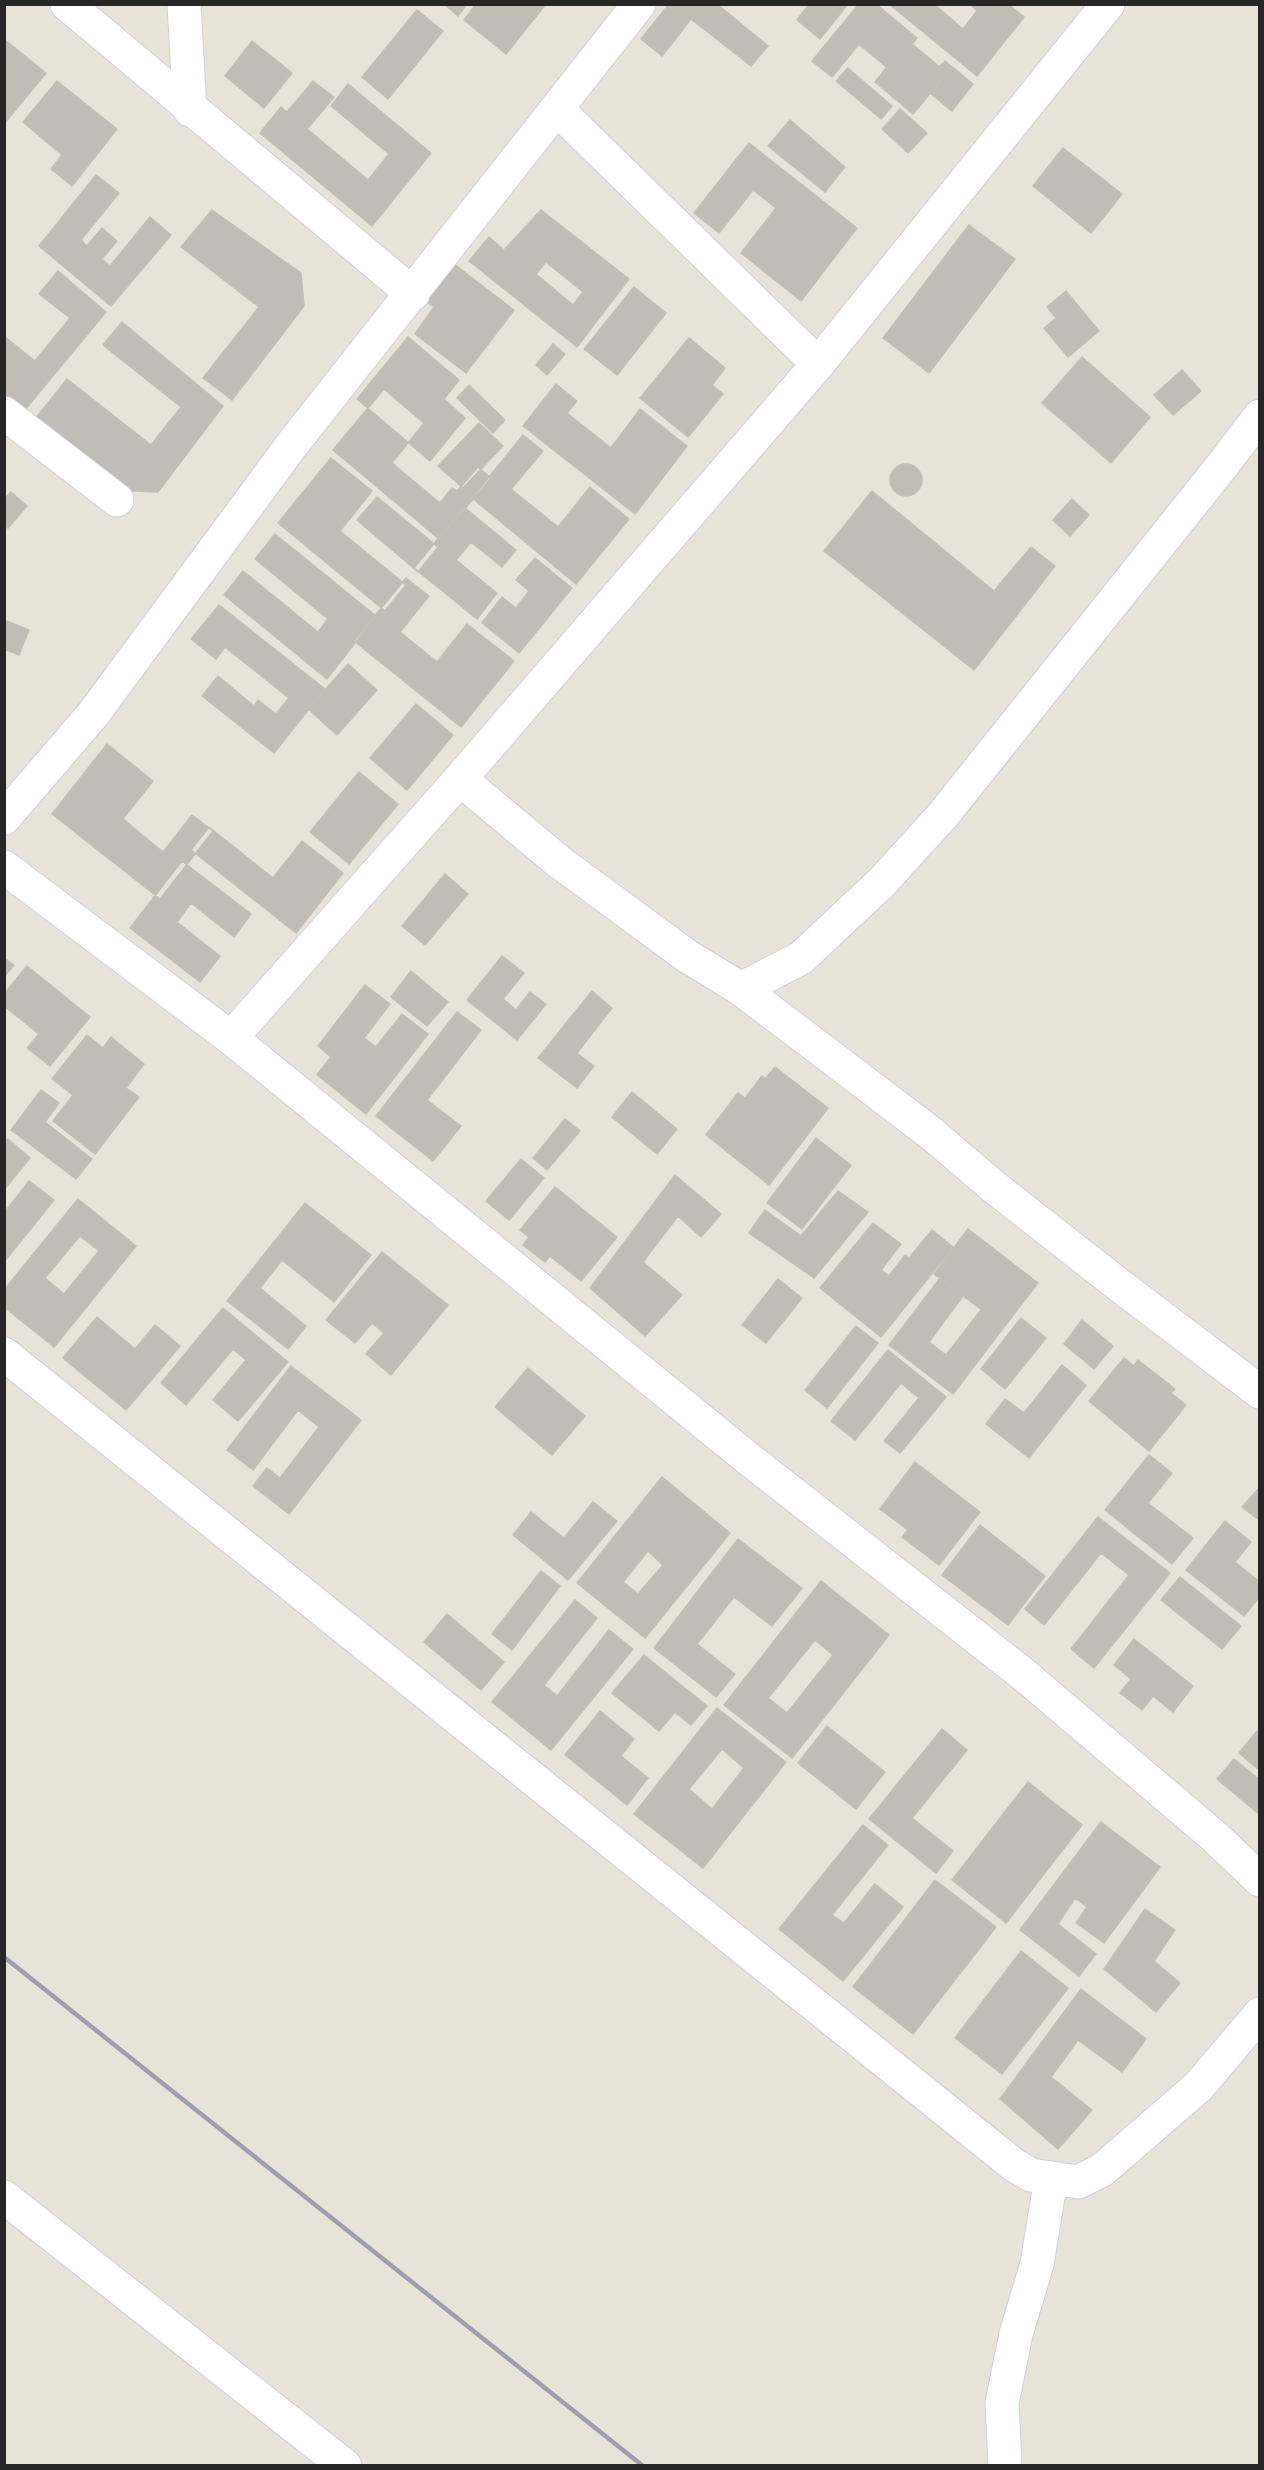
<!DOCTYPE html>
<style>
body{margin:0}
#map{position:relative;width:1264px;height:2470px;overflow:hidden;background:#e8e3d9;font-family:"DejaVu Sans",sans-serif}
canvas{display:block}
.frame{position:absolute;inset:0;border:6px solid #262626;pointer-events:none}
</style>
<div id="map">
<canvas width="1264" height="2470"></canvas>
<div class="frame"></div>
</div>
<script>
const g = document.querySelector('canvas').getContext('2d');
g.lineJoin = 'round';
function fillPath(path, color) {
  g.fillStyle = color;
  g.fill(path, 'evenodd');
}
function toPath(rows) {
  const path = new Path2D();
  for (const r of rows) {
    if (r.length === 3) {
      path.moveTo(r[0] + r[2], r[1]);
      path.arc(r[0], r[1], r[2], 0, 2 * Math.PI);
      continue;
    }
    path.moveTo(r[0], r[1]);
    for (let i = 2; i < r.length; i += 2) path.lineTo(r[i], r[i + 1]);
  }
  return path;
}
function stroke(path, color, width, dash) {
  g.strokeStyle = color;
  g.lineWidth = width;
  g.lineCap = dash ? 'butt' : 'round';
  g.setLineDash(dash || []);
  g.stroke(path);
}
const building = toPath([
 [444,4,467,4,458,16,444,4],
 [476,4,546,4,506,54,464,20,476,4],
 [669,4,717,4,768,46,751,66,691,19,662,56,641,39,669,4],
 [809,4,848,4,820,39,797,20,809,4],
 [859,4,876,4,917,38,891,71,859,44,832,77,812,61,859,4],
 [889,4,934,4,963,29,977,11,970,4,1008,4,1024,17,977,76,889,4],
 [417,10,443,31,388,99,362,77,417,10],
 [4,39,46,73,4,124,4,39],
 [252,41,292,73,264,108,225,76,252,41],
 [912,44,947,73,913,114,875,82,887,67,891,71,912,44],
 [945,61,973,84,952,111,931,94,947,73,940,66,945,61],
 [848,68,892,106,881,119,836,81,848,68],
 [57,81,117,129,72,186,51,169,62,155,23,122,57,81],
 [313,81,334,97,307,129,287,112,313,81],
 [348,84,431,153,372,226,260,133,281,107,368,180,389,154,331,106,348,84],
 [900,109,927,133,908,153,882,129,900,109],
 [790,120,845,167,825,192,768,146,790,120],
 [749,143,857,228,801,301,741,253,776,208,753,190,719,233,694,213,749,143],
 [1063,148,1122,194,1091,233,1033,186,1063,148],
 [96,175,119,193,81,240,87,246,102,228,117,241,102,259,110,266,150,217,171,235,111,306,39,246,96,175],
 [212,210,301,273,304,306,232,400,203,378,259,307,181,247,212,210],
 [541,210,629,279,577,347,469,261,489,237,504,250,541,210],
 [546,262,583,292,573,305,536,274,546,262],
 [969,225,1015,259,929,373,883,338,969,225],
 [454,264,514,310,466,373,415,334,434,307,426,301,454,264],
 [58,271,106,312,24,411,4,395,4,336,35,361,70,318,39,294,58,271],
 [634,287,666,313,617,375,584,349,634,287],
 [1066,291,1099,331,1068,357,1044,328,1056,318,1047,307,1066,291],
 [122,322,223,406,158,492,114,490,32,423,67,379,151,445,181,407,103,345,122,322],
 [408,337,459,380,444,399,465,418,430,461,357,399,408,337],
 [689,338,725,368,712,385,723,394,688,437,640,398,689,338],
 [553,344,565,354,547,375,536,365,553,344],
 [1082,357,1150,417,1111,463,1042,403,1082,357],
 [1182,370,1201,391,1173,415,1154,395,1182,370],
 [556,384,577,401,567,413,611,448,640,409,687,446,635,514,523,426,556,384],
 [469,385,505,420,493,433,457,398,469,385],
 [384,389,424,423,392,463,440,503,452,488,457,491,478,467,491,478,439,539,333,450,384,389],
 [479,423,503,446,463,488,438,466,479,423],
 [523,435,543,451,511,489,558,527,590,487,629,519,576,584,472,498,523,435],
 [331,458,372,491,340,531,406,585,385,611,278,523,331,458],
 [906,480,16],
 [872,491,994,591,1031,547,1055,566,974,670,824,551,872,491],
 [11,492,27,506,8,528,4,525,4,500,11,492],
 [377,497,438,547,418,572,357,520,377,497],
 [1072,499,1089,515,1070,536,1053,520,1072,499],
 [464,507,516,550,502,567,471,542,456,560,497,593,477,619,414,568,464,507],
 [275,534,376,616,327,679,224,595,243,571,318,632,328,619,255,559,275,534],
 [535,558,572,588,519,653,482,623,502,597,516,608,529,591,516,580,535,558],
 [406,578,429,596,400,632,437,662,467,624,514,661,461,727,354,641,406,578],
 [219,605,325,689,274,753,202,696,218,676,254,706,258,700,276,714,289,698,225,647,216,659,191,639,219,605],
 [4,620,29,630,19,655,4,649,4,620],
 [348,664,377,690,337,735,308,709,348,664],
 [416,704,453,735,407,790,370,758,416,704],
 [107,744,153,781,123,819,163,852,192,815,213,831,160,899,52,814,107,744],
 [359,772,398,804,349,864,310,832,359,772],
 [209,827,273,878,302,841,343,873,296,933,191,850,209,827],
 [182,861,251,914,234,937,191,903,177,922,220,956,200,982,130,928,182,861],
 [445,874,468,894,425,945,402,926,445,874],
 [502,956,524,973,503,999,516,1010,530,992,546,1004,517,1040,467,1000,502,956],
 [4,958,14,965,4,977,4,958],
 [27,966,90,1017,50,1066,27,1048,39,1034,4,1006,4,994,27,966],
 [411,971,448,1002,427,1026,391,997,411,971],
 [365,985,390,1004,364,1038,376,1047,402,1014,428,1034,366,1114,317,1075,331,1057,318,1046,365,985],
 [592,991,612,1008,577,1053,594,1066,577,1088,538,1058,592,991],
 [457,1012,481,1030,427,1100,461,1126,433,1161,376,1116,457,1012],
 [87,1035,103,1048,111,1037,144,1064,126,1088,139,1097,95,1154,53,1121,73,1095,52,1079,87,1035],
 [775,1067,828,1108,769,1185,706,1135,738,1093,745,1098,762,1076,765,1079,775,1067],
 [41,1090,59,1103,45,1122,92,1159,76,1179,11,1130,41,1090],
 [632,1092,677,1129,657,1154,612,1117,632,1092],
 [565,1119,580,1131,547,1170,533,1158,565,1119],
 [816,1138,851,1165,802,1229,767,1203,816,1138],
 [8,1139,30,1158,4,1190,4,1143,8,1139],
 [521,1159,544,1178,509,1220,486,1201,521,1159],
 [675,1175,721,1214,701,1237,678,1216,643,1262,682,1295,645,1336,590,1288,675,1175],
 [29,1181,54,1200,4,1262,4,1213,29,1181],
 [555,1187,617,1237,581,1281,550,1256,545,1262,523,1245,529,1237,520,1230,555,1187],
 [838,1191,868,1212,814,1278,749,1233,765,1210,801,1236,838,1191],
 [78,1199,136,1246,54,1347,4,1307,4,1290,78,1199],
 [80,1236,99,1251,64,1294,45,1278,80,1236],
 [305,1203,371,1255,334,1302,282,1260,260,1288,306,1326,288,1349,227,1301,305,1203],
 [873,1223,901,1244,881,1270,889,1276,905,1255,909,1258,932,1230,953,1247,881,1337,820,1288,873,1223],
 [968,1229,1038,1283,1004,1327,934,1274,968,1229],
 [382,1252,448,1305,391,1375,366,1354,384,1333,372,1323,355,1343,326,1320,382,1252],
 [940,1278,963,1296,929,1342,946,1355,981,1310,1004,1327,953,1394,889,1345,940,1278],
 [778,1279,802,1298,766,1343,742,1325,778,1279],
 [223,1308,288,1362,238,1421,213,1400,246,1360,233,1349,186,1405,161,1383,223,1308],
 [97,1317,135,1349,155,1325,180,1346,126,1410,63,1358,97,1317],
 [1021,1318,1046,1338,1005,1389,981,1369,1021,1318],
 [1082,1320,1113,1346,1094,1369,1064,1344,1082,1320],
 [856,1326,878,1343,827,1408,805,1390,856,1326],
 [888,1350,946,1397,900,1453,884,1441,919,1398,901,1383,855,1440,831,1421,888,1350],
 [1124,1358,1134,1366,1138,1360,1175,1389,1171,1393,1186,1405,1149,1451,1089,1401,1124,1358],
 [1062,1365,1086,1385,1029,1458,986,1424,1005,1399,1024,1413,1062,1365],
 [291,1366,361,1420,289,1514,253,1486,267,1468,280,1478,319,1427,298,1410,253,1470,227,1450,291,1366],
 [528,1368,585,1416,552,1455,495,1407,528,1368],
 [1149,1455,1172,1473,1148,1503,1193,1538,1172,1564,1105,1510,1149,1455],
 [915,1462,980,1512,939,1565,902,1537,908,1530,880,1509,915,1462],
 [662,1477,730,1533,645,1638,577,1583,662,1477],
 [648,1551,663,1565,638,1594,623,1582,648,1551],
 [1260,1487,1260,1521,1242,1507,1260,1487],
 [593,1502,617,1521,568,1580,513,1535,531,1512,564,1538,593,1502],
 [1098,1517,1170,1573,1094,1668,1071,1649,1129,1575,1101,1553,1044,1625,1025,1609,1098,1517],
 [1225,1521,1251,1542,1235,1562,1260,1582,1260,1596,1244,1616,1186,1570,1225,1521],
 [980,1525,1045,1576,1008,1625,942,1575,980,1525],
 [738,1539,802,1588,772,1626,734,1597,697,1644,735,1674,716,1697,654,1648,738,1539],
 [541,1571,560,1586,512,1650,492,1634,541,1571],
 [1180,1577,1241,1626,1222,1649,1161,1600,1180,1577],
 [821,1581,889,1635,792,1758,724,1705,821,1581],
 [815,1640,833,1655,787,1713,768,1698,815,1640],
 [575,1600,597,1618,544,1685,557,1696,609,1630,633,1649,551,1750,492,1702,575,1600],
 [447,1614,504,1662,481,1690,424,1642,447,1614],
 [1134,1639,1193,1686,1173,1712,1153,1696,1142,1710,1120,1693,1131,1679,1114,1665,1134,1639],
 [644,1655,707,1706,691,1725,675,1712,659,1731,612,1693,644,1655],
 [717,1708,786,1762,703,1868,634,1814,717,1708],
 [722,1749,744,1768,712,1809,689,1789,722,1749],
 [600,1711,634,1739,621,1756,648,1778,627,1805,565,1755,600,1711],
 [827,1726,885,1772,856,1809,798,1763,827,1726],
 [942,1729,967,1750,912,1818,953,1851,936,1873,869,1819,942,1729],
 [1257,1731,1260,1733,1260,1771,1239,1753,1257,1731],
 [1234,1759,1260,1780,1260,1815,1217,1779,1234,1759],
 [1028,1782,1082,1825,1006,1923,952,1880,1028,1782],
 [1101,1822,1160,1867,1104,1943,1076,1923,1087,1907,1075,1898,1058,1924,1096,1954,1079,1976,1020,1930,1101,1822],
 [863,1825,888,1845,832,1915,844,1923,875,1884,903,1907,843,1981,779,1929,863,1825],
 [935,1880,996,1927,913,2034,853,1987,935,1880],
 [1145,1909,1175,1930,1154,1961,1180,1983,1156,2012,1104,1969,1145,1909],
 [1021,1951,1068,1988,1002,2074,955,2038,1021,1951],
 [1081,1989,1146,2039,1122,2072,1078,2040,1051,2077,1092,2110,1058,2149,1000,2099,1081,1989]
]);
fillPath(building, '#c0bdb6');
stroke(building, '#c2bfb3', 1.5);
const street = toPath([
 [67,4,413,294],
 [184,4,190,110],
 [558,110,818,364],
 [4,413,117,500],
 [460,779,558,861,687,956,741,989,819,1048,932,1134,994,1187,1119,1285,1260,1392],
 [4,818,94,713,291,446,639,4],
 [4,867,231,1038,750,1460,1023,1674,1215,1837,1260,1880],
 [741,989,801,958,882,882,943,815,1221,467,1260,416],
 [231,1038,460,779,818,364,1108,4],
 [4,1354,1014,2165,1031,2175,1078,2182,1102,2170,1198,2087,1260,2014],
 [4,2197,345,2466],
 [1005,2466,1002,2403,1016,2334,1037,2264,1051,2179]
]);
stroke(street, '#cfd0de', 35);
stroke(street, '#fff', 33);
stroke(toPath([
 [4,1957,643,2466]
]), '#9d9eaf', 4.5);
</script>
